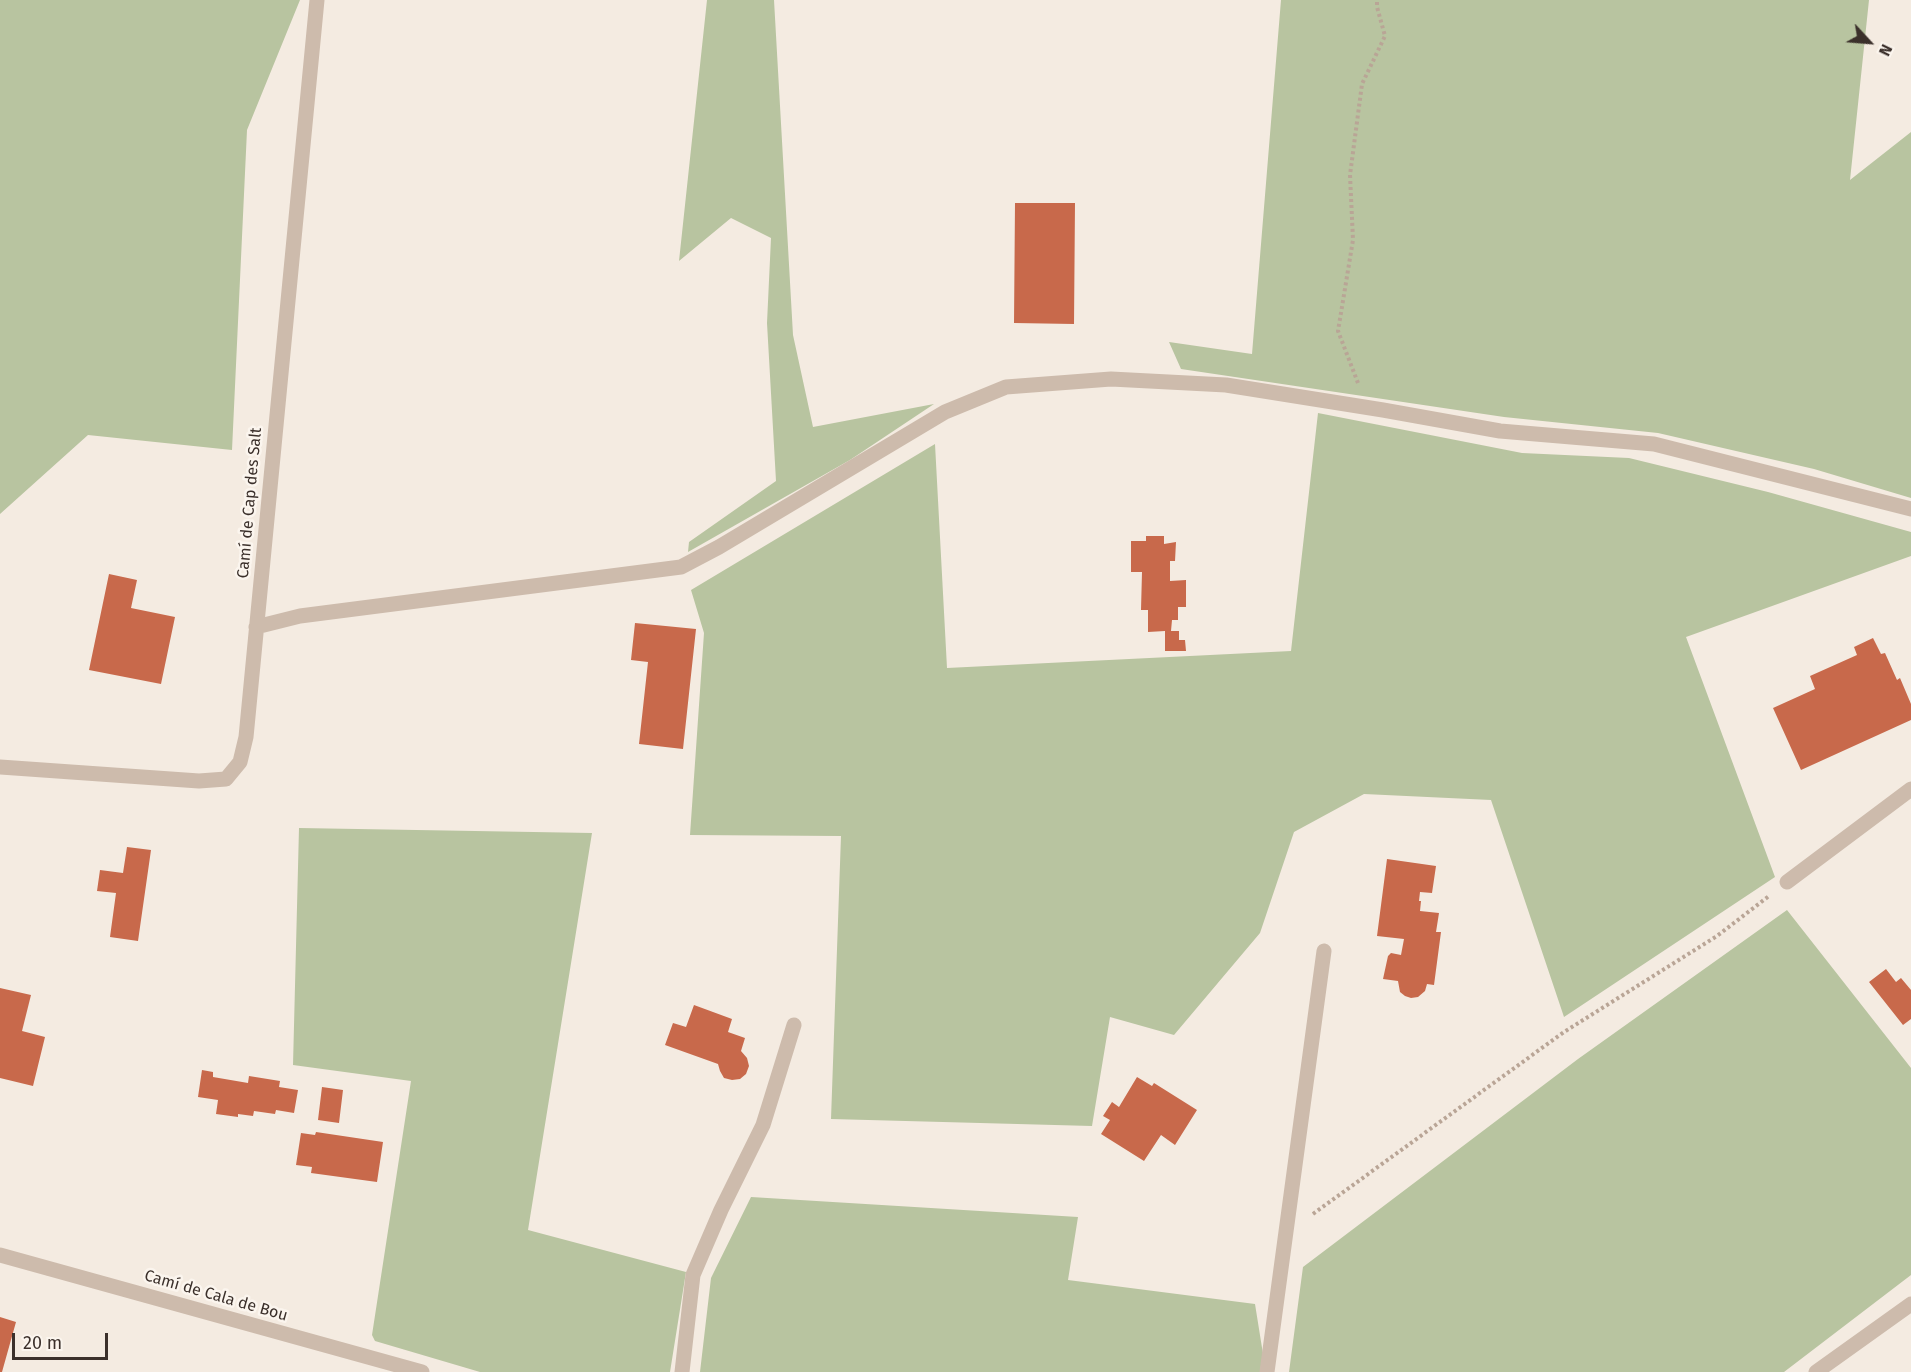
<!DOCTYPE html>
<meta charset="utf-8">
<style>
body{margin:0}
#map{position:relative;width:1911px;height:1372px;overflow:hidden;background:#f4ebe1;font-family:"Fira Sans",sans-serif}
canvas{display:block}
.north{position:absolute;left:1839px;top:12px;width:60px;height:60px;-webkit-text-stroke:4px #fbf5ee;paint-order:stroke;rotate:116deg;font-size:16px;font-weight:700;line-height:24px;text-align:center;color:#3b302b}
.north::after{content:'';display:block;margin:auto;width:21px;height:27px;background:#3b302b;clip-path:polygon(50% 0,100% 100%,50% 72%,0 100%)}
.scale{position:absolute;left:12px;top:1333px;width:96px;height:27px;box-sizing:border-box;border:3px solid #3b302b;border-top:0;padding-left:8px;font-size:18px;line-height:21px;white-space:nowrap;color:#3b302b;-webkit-text-stroke:4px #fbf5ee;paint-order:stroke}
</style>
<div id="map">
<canvas width="1911" height="1372"></canvas>
<div class="north">N</div>
<div class="scale">20 m</div>
</div>
<script>
const g = document.querySelector('canvas').getContext('2d');
g.lineJoin = 'round';
function fillPath(path, color) {
  g.fillStyle = color;
  g.fill(path, 'evenodd');
}
function toPath(rows) {
  const path = new Path2D();
  for (const r of rows) {
    path.moveTo(r[0], r[1]);
    for (let i = 2; i < r.length; i += 2) path.lineTo(r[i], r[i + 1]);
  }
  return path;
}
function stroke(path, color, width, dash) {
  g.strokeStyle = color;
  g.lineWidth = width;
  g.lineCap = dash ? 'butt' : 'round';
  g.setLineDash(dash || []);
  g.stroke(path);
}
function label(font, color, halo, rows, align = 'center') {
  g.font = font + ' "Fira Sans",sans-serif';
  g.lineWidth = 5;
  g.setLineDash([]);
  g.textBaseline = 'middle';
  g.strokeStyle = halo;
  g.fillStyle = color;
  for (const [text, x, y, turn = 0] of rows) {
    g.save();
    g.translate(x, y);
    g.rotate((+turn || 0) * Math.PI / 180);
    g.textAlign = isNaN(turn) ? turn : align;
    if (halo) g.strokeText(text, 0, 0);
    g.fillText(text, 0, 0);
    g.restore();
  }
}
fillPath(toPath([
 [0,0,300,0,247,130,232,450,88,435,0,514],
 [707,0,774,0,793,335,813,427,934,404,850,460,688,552,689,542,776,481,767,323,771,238,731,218,679,261],
 [1281,0,1869,0,1850,180,1911,132,1911,498,1814,469,1658,433,1504,417,1181,369,1169,342,1252,354],
 [1318,413,1522,453,1629,458,1768,492,1911,532,1911,556,1686,637,1775,877,1564,1017,1491,800,1364,794,1294,832,1260,933,1174,1035,1110,1017,1092,1126,831,1119,841,836,690,835,704,633,691,590,935,444,947,668,1291,651],
 [299,828,592,833,528,1230,686,1272,670,1372,480,1372,375,1341,372,1335,411,1081,293,1065],
 [1787,910,1911,1068,1911,1275,1784,1372,1289,1372,1303,1267,1578,1059],
 [751,1197,1078,1217,1068,1280,1255,1304,1263,1354,1260,1372,700,1372,711,1278]
]), '#b8c4a0');
fillPath(toPath([
 [1015,203,1075,203,1074,324,1014,323],
 [1146,536,1164,536,1164,544,1176,542,1175,561,1170,561,1170,581,1186,580,1186,607,1178,607,1178,620,1172,620,1171,631,1179,631,1179,640,1185,640,1186,651,1165,651,1165,631,1148,632,1148,610,1141,610,1142,572,1131,572,1131,541,1146,541],
 [109,574,137,580,131,608,175,617,161,684,89,670],
 [635,623,696,629,683,749,639,744,648,662,631,660],
 [1873,638,1881,654,1885,653,1897,680,1900,678,1911,704,1911,720,1801,770,1773,708,1815,689,1810,676,1857,655,1854,647],
 [127,847,151,850,138,941,110,937,116,893,97,891,100,870,123,873],
 [1387,859,1436,866,1432,893,1420,892,1419,901,1421,901,1420,911,1439,913,1436,932,1441,932,1434,985,1427,984,1425,991,1418,997,1411,998,1405,996,1400,992,1398,981,1383,979,1388,956,1391,953,1401,955,1404,939,1377,936],
 [1886,969,1896,982,1901,978,1911,990,1911,1019,1903,1025,1869,982],
 [0,988,31,995,22,1031,45,1037,33,1086,0,1078],
 [694,1005,732,1019,728,1032,745,1038,741,1051,747,1058,749,1066,746,1074,740,1079,732,1080,724,1078,720,1071,718,1064,665,1045,673,1023,686,1027],
 [202,1070,213,1072,213,1077,248,1083,249,1076,280,1081,279,1087,298,1090,294,1113,276,1110,275,1114,254,1111,253,1116,238,1114,238,1117,216,1114,218,1100,198,1097],
 [1137,1077,1152,1086,1154,1083,1197,1110,1175,1145,1161,1135,1144,1161,1101,1134,1110,1120,1103,1116,1112,1102,1119,1107],
 [322,1087,343,1090,339,1123,318,1120],
 [316,1132,383,1142,377,1182,311,1173,312,1167,296,1165,301,1133,315,1135],
 [0,1317,16,1322,2,1372,0,1372]
]), '#c8694b');
stroke(toPath([
 [1358,383,1338,331,1353,240,1350,175,1362,84,1385,36,1377,7,1377,0],
 [1313,1214,1564,1032,1717,936,1769,896]
]), '#b9a596', 4, [3, 3]);
stroke(toPath([
 [256,627,300,616,681,567,719,547,945,412,1006,387,1111,379,1226,385,1383,410,1500,431,1654,444,1911,509],
 [0,767,199,781,226,779,240,762,246,737,317,0],
 [1787,882,1911,789],
 [0,1255,422,1372],
 [682,1372,693,1275,721,1210,763,1125,794,1025],
 [1267,1372,1324,951],
 [1816,1372,1911,1304]
]), '#cdbbac', 15);
label('16px', '#3b302b', '#fbf5ee', [
 ["Camí de Cap des Salt",250,503,-85],
 ["Camí de Cala de Bou",216,1296,16]
]);
</script>
